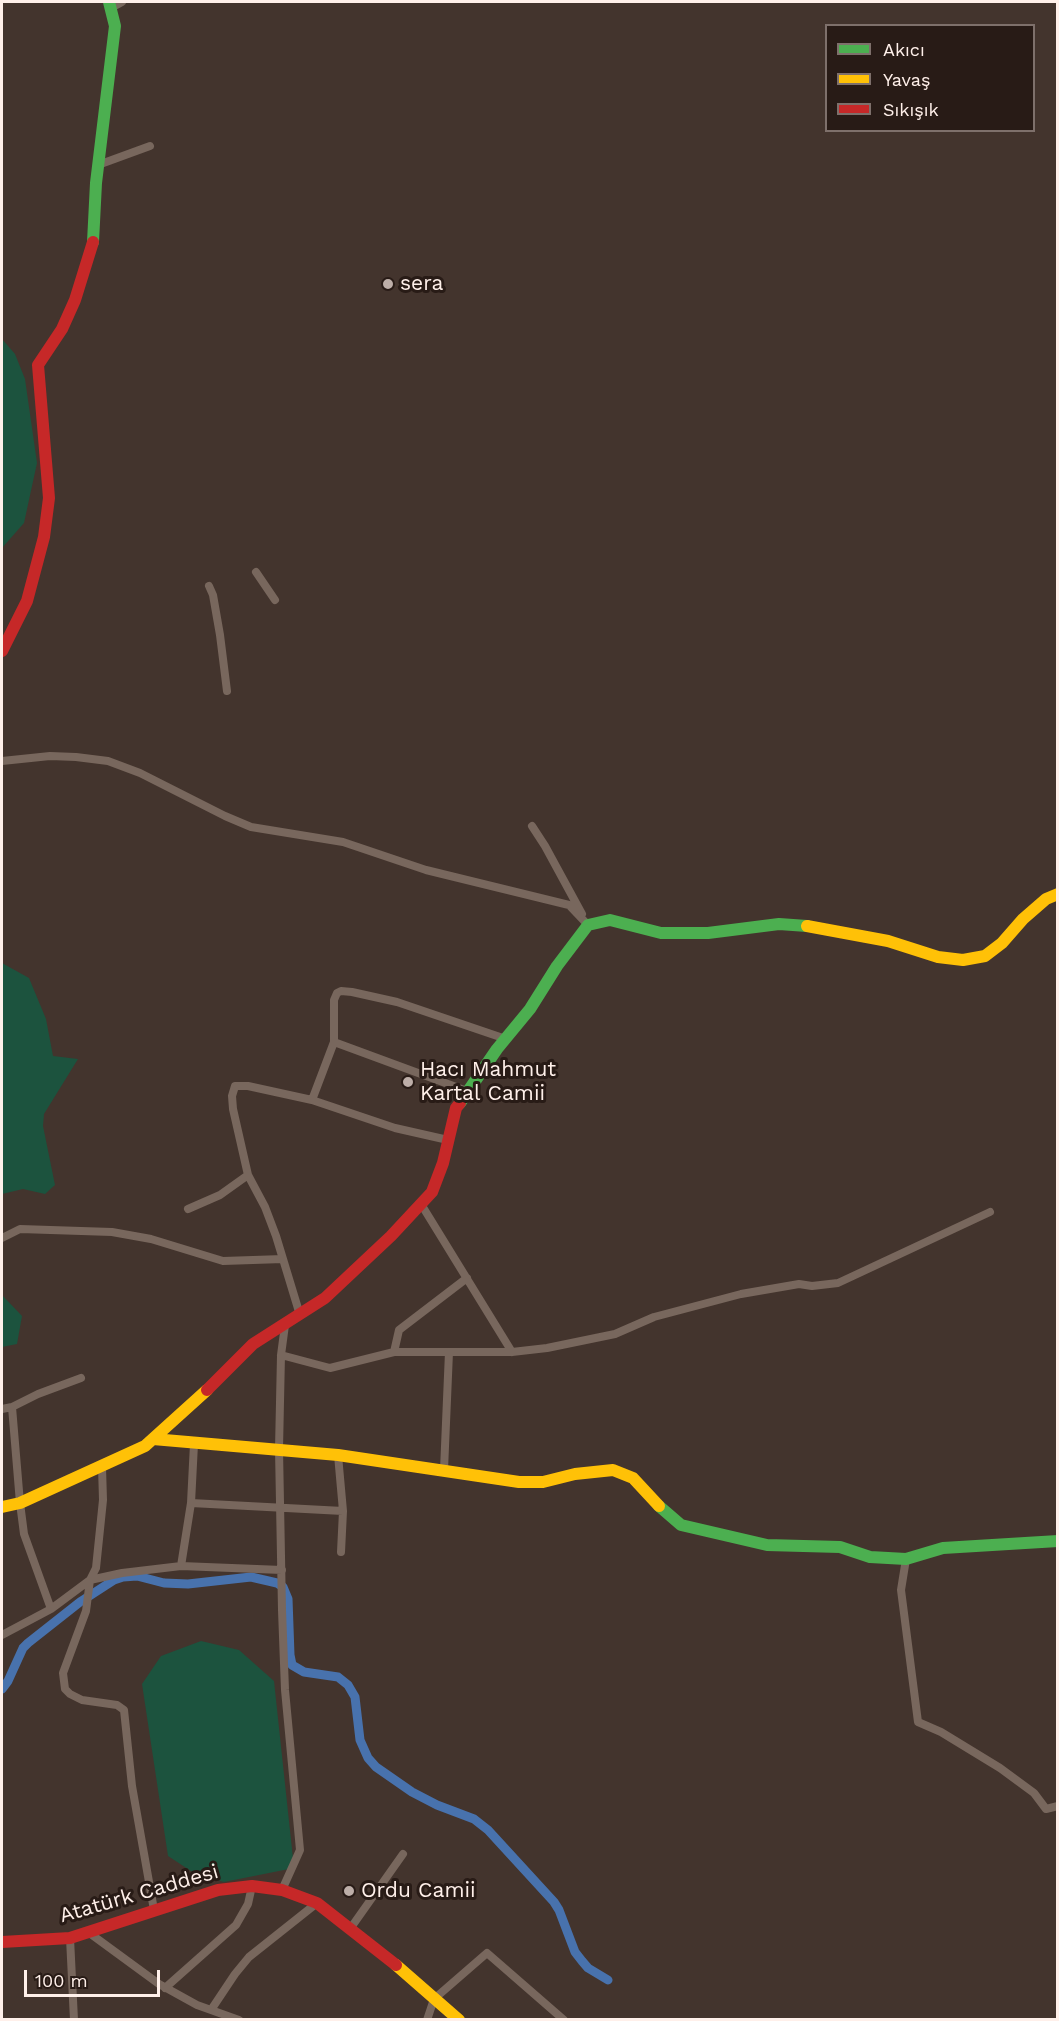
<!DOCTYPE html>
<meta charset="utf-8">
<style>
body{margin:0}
#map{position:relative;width:1059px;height:2021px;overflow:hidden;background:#43342d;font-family:"Work Sans",sans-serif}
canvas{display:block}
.frame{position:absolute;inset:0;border:3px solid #fff0ea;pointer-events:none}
.legend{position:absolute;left:825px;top:24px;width:210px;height:108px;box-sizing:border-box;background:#281b16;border:2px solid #7e706b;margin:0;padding:8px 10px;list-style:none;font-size:18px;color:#fff0ea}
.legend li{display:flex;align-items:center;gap:12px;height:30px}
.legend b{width:30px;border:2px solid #7e706b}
.scale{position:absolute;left:24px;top:1970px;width:136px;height:27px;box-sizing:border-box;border:3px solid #fff0ea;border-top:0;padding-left:8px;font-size:18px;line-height:21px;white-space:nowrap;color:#fff0ea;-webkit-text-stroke:4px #281b16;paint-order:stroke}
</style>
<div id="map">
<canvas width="1059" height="2021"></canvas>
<div class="frame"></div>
<ul class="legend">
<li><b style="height:8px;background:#4caf50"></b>Akıcı</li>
<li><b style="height:8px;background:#ffc107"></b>Yavaş</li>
<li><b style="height:8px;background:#c62828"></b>Sıkışık</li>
</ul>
<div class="scale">100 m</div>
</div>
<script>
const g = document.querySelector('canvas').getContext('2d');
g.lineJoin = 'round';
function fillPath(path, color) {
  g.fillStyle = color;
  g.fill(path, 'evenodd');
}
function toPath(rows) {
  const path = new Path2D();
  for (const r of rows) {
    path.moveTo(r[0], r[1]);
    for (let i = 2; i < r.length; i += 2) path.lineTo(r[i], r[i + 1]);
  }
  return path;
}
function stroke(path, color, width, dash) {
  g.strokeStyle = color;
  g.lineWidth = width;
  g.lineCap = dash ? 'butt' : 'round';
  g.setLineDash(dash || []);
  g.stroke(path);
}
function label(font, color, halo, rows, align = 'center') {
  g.font = font + ' "Work Sans",sans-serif';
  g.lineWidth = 6;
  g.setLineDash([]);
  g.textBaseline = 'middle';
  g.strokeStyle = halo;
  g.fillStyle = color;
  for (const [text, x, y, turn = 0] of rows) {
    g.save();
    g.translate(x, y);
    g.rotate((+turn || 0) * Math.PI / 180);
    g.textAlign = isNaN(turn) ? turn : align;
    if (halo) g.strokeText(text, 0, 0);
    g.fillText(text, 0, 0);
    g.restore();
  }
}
fillPath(toPath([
 [2,339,15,354,25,379,37,463,24,523,2,548],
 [2,963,29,978,46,1019,53,1056,78,1059,44,1114,43,1126,55,1185,45,1194,23,1189,2,1194],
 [2,1295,22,1316,17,1344,2,1347],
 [201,1641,239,1650,274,1681,294,1868,224,1882,197,1875,168,1856,142,1684,161,1656]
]), '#1c533e');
stroke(toPath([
 [2,1689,8,1681,23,1648,28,1643,80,1602,114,1580,123,1577,137,1576,164,1583,188,1584,251,1577,277,1583,283,1587,288,1599,290,1655,292,1665,304,1672,338,1677,348,1685,355,1697,360,1740,368,1758,376,1767,412,1792,437,1805,474,1819,488,1830,554,1902,559,1910,575,1952,582,1961,588,1968,608,1980]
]), '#4872ad', 9);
stroke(toPath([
 [111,8,122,2],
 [98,165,150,146],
 [256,572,275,600],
 [209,586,213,595,220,635,227,691],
 [2,761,50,756,76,757,108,761,140,773,225,816,251,827,343,842,426,870,569,905,588,925],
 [532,826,545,846,582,914],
 [334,1042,467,1091],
 [312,1100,334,1042,334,1000,337,993,341,991,352,992,397,1002,506,1039],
 [421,1204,512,1352],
 [188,1209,220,1195,248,1175],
 [2,1238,20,1229,112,1232,151,1239,223,1261,283,1259],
 [300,1315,276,1236,265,1207,248,1175,233,1109,232,1096,235,1086,248,1086,312,1100,395,1128,448,1140],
 [394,1352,399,1330,467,1278],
 [281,1355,330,1368,394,1352,512,1352,547,1348,615,1334,654,1317,741,1294,799,1284,812,1286,838,1283,990,1212],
 [12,1407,38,1394,81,1378],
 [2,1409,12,1407,20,1503,24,1534,51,1609],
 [338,1455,343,1511,341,1552],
 [102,1467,103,1500,96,1568,90,1580,86,1611,63,1673,65,1689,70,1694,82,1700,117,1705,124,1710,132,1786,154,1910],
 [444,1470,449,1352],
 [191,1503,343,1511],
 [906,1559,901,1590,918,1722,941,1732,1000,1768,1034,1793,1046,1809,1058,1806],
 [181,1566,282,1570],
 [2,1635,51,1609,90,1580,122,1573,181,1566,191,1503,194,1444],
 [282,1890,300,1850,285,1690,282,1610,279,1449,281,1355,285,1325],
 [350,1929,403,1854],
 [88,1932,159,1984,197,2005,239,2020],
 [70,1938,74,2020],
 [165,1988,236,1925,248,1904,252,1886],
 [211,2010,235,1974,249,1957,317,1903],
 [427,2020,434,1999,487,1953,564,2020]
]), '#78675d', 8);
stroke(toPath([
 [93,242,96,183,115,26,109,2],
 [460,1103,497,1049,530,1009,557,966,588,925,610,920,661,933,708,933,779,924,807,926],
 [659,1506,681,1525,767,1545,840,1547,870,1557,906,1559,943,1548,1058,1541]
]), '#4caf50', 12);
stroke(toPath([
 [807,926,888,941,938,957,963,960,985,956,1002,943,1023,919,1046,899,1058,894],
 [153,1439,338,1455,519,1482,543,1482,575,1474,613,1470,633,1478,659,1506],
 [2,1507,20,1503,145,1446,207,1390],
 [396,1965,459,2020]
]), '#ffc107', 12);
stroke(toPath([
 [2,651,27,601,44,537,49,498,38,365,62,329,75,300,93,242],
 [207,1390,253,1344,325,1298,391,1236,432,1192,443,1163,456,1108,460,1103],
 [2,1942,70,1938,218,1890,252,1886,282,1890,317,1903,396,1965]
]), '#c62828', 12);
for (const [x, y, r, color] of [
 [388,284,6,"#bdaea8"],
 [408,1082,6,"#bdaea8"],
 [349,1891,6,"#bdaea8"]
]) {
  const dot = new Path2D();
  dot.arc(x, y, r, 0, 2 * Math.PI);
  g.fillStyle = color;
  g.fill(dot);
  stroke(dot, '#281b16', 2);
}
label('21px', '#fff0ea', '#281b16', [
 ["sera",400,284],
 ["Hacı Mahmut",420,1070],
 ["Kartal Camii",420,1094],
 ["Ordu Camii",361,1891]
], 'left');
label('21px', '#fff0ea', '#281b16', [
 ["Atatürk Caddesi",139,1894,-16]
]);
</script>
